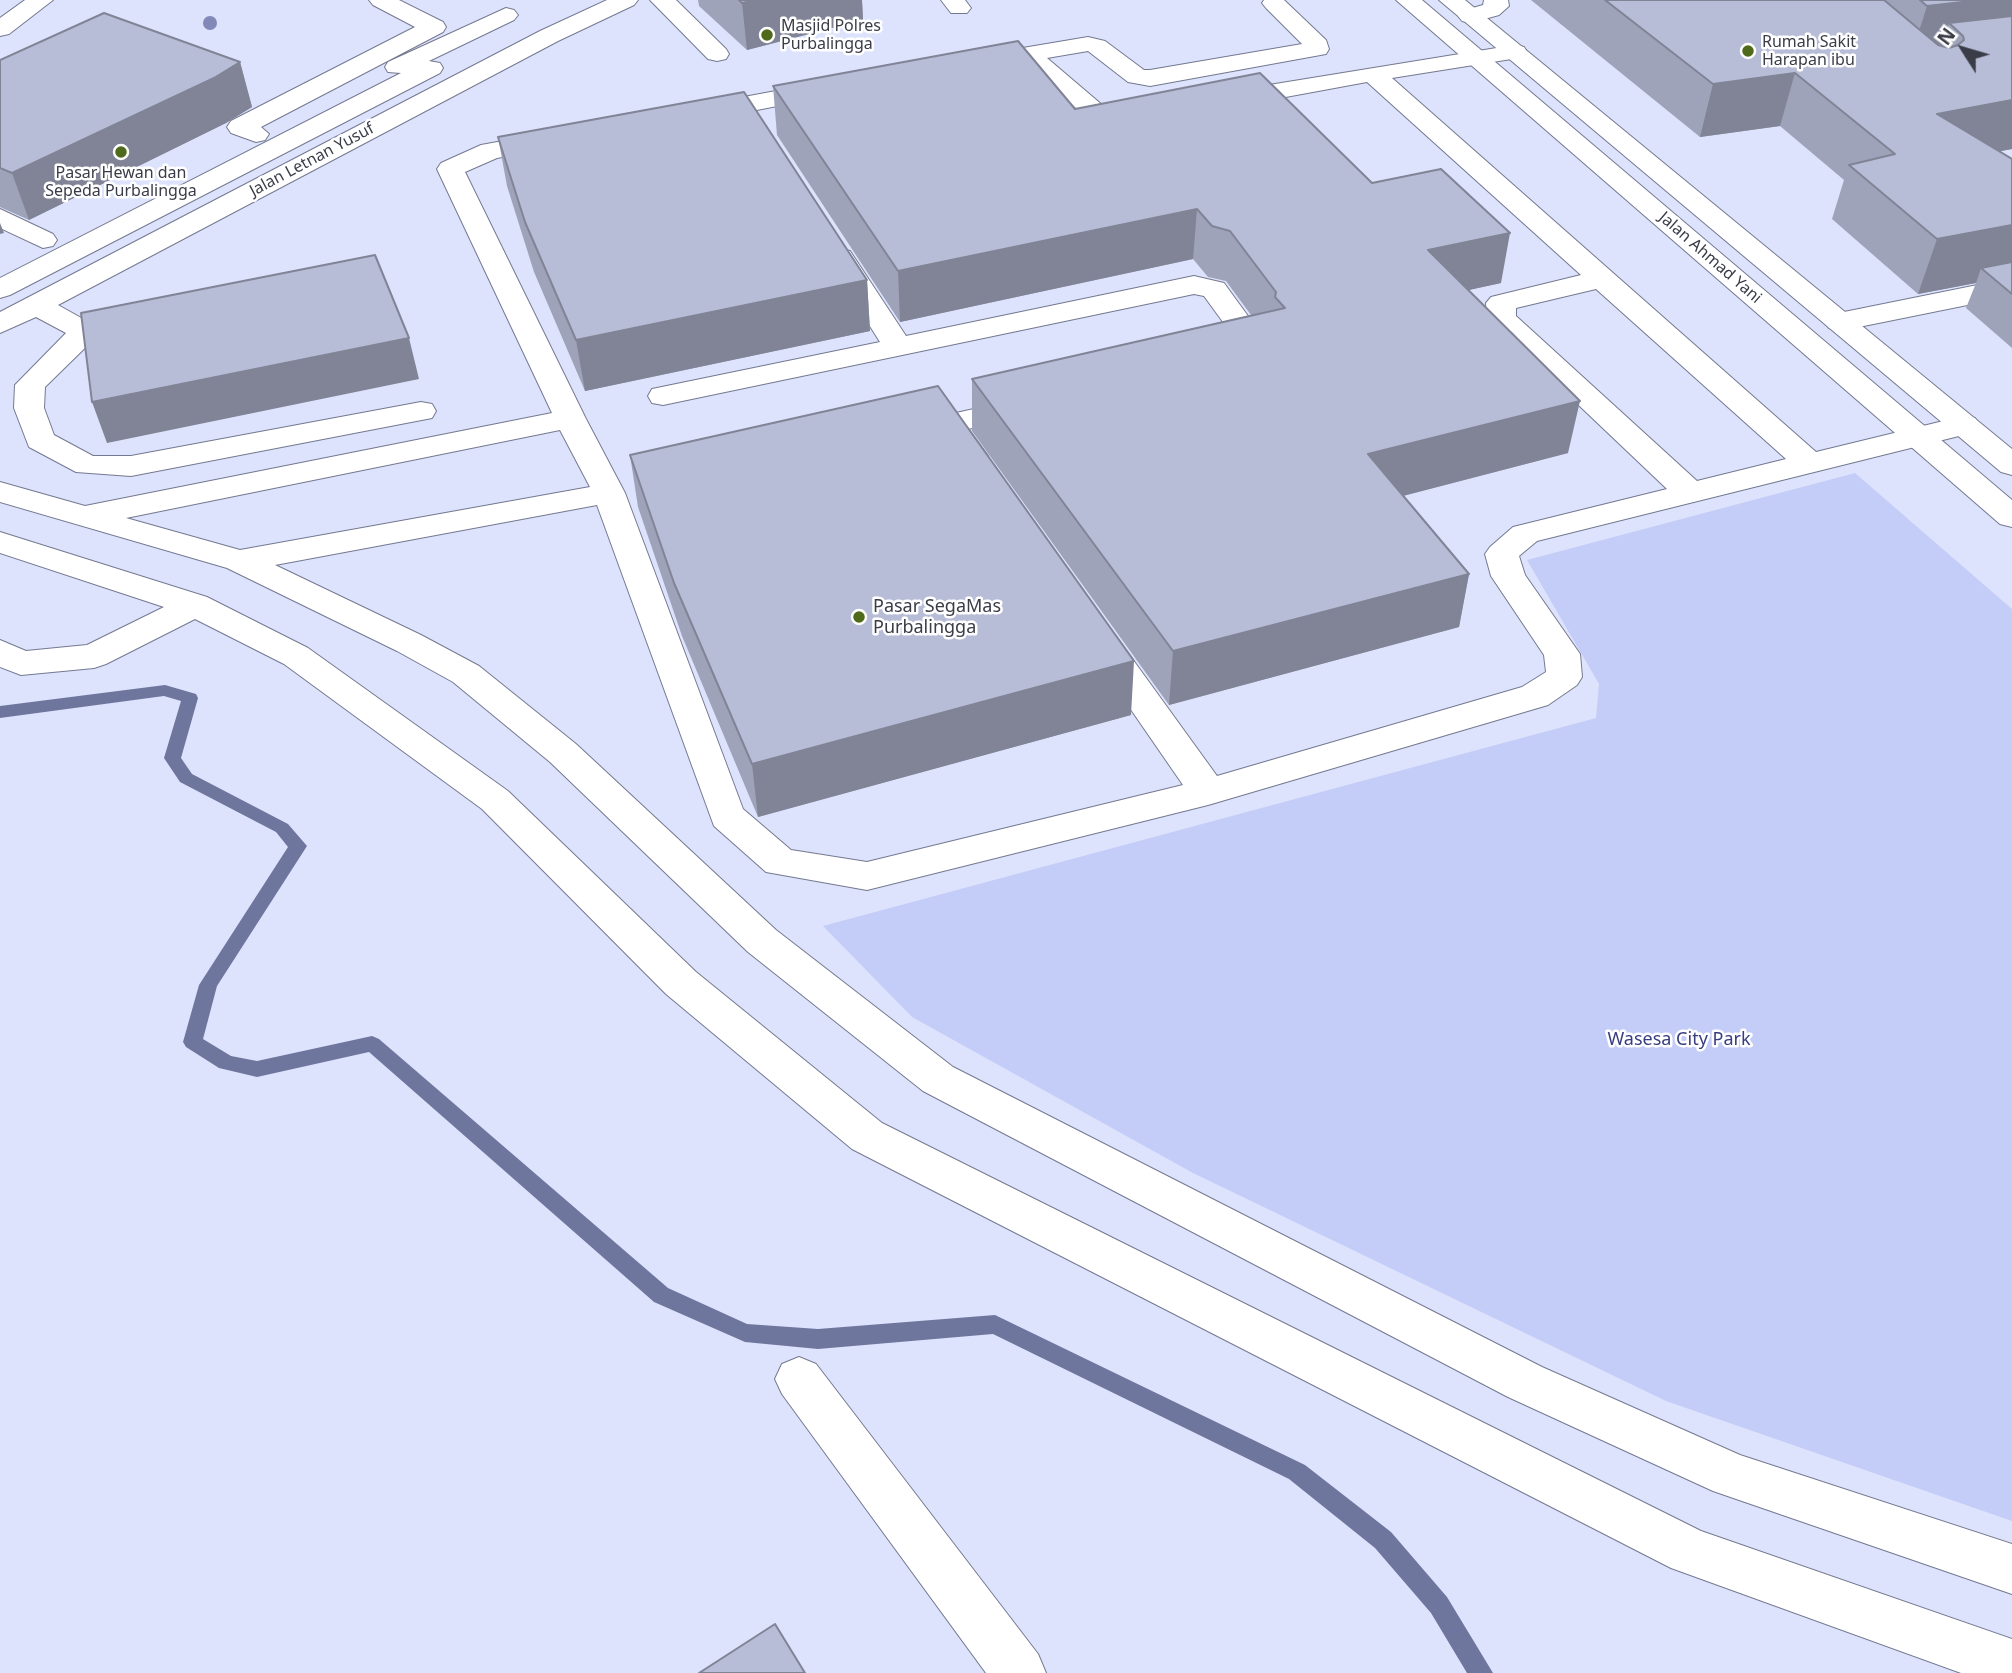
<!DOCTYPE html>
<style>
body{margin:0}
#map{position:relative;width:2012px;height:1673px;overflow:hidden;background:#dde3fd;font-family:"Noto Sans",sans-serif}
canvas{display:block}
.north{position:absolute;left:1928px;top:14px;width:70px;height:70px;-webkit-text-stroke:5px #fff;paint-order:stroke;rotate:307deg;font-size:19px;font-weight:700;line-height:28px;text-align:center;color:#3a3c47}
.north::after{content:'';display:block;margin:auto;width:24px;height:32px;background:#3a3c47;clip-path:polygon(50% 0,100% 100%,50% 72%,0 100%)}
</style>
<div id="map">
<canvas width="2012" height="1673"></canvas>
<div class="north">N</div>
</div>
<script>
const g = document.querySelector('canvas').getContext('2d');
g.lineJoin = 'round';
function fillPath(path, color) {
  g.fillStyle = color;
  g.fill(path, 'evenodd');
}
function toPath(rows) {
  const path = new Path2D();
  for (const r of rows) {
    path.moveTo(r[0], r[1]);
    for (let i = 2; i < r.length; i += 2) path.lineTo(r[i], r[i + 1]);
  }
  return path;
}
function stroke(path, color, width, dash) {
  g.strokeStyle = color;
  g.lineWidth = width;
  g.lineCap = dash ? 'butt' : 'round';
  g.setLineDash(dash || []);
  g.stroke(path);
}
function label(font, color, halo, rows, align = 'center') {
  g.font = font + ' "Noto Sans",sans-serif';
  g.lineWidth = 5;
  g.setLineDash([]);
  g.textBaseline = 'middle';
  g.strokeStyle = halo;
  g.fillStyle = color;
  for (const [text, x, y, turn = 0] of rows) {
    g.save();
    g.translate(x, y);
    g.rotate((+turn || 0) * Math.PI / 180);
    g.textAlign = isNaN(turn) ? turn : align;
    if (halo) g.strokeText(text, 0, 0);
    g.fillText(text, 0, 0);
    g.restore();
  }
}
fillPath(toPath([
 [1855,473,2012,609,2012,1521,1666,1401,1193,1173,912,1017,823,926,1596,718,1599,684,1527,560]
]), '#c4cdf7');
fillPath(toPath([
 [165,685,196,694,198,698,181,758,192,774,288,824,307,846,217,986,203,1039,231,1056,257,1061,372,1036,379,1039,668,1288,747,1324,818,1329,995,1315,1305,1465,1391,1532,1447,1597,1493,1673,1467,1673,1431,1613,1375,1548,1289,1479,993,1334,818,1349,745,1342,654,1302,369,1052,257,1077,219,1068,186,1047,183,1042,199,985,288,847,276,832,180,782,164,758,181,701,164,696,0,718,0,706,165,685]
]), '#6f769e');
const minor = toPath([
 [25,0,53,0,9,34,0,36,0,18,25,0],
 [369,0,399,0,443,22,446,27,443,32,261,127,269,134,265,140,256,142,231,133,227,127,231,121,415,27,373,5,369,0],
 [607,0,638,0,634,5,558,41,58,305,92,324,97,330,90,343,45,387,44,408,54,435,93,456,131,456,421,402,432,404,436,411,432,418,131,476,76,472,29,447,14,408,15,385,66,333,36,317,0,333,0,312,540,31,607,0],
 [650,0,676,0,726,49,729,54,726,59,717,61,708,59,650,0],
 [941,0,965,0,971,8,967,13,951,13,941,0],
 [1264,0,1284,0,1326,40,1329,49,1326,54,1150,86,1128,82,1088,51,1047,58,1101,104,1122,109,1139,106,1148,109,1152,114,1148,119,1139,122,1121,125,1083,114,1022,62,987,68,978,66,975,61,978,56,987,54,1088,37,1105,41,1144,70,1150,70,1302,44,1266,8,1262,3,1264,0],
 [1484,0,1508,0,1509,6,1499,15,1470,23,1462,21,1458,16,1462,11,1483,5,1484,0],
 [506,8,514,10,518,15,514,20,429,61,440,63,443,68,440,73,10,295,0,298,0,278,401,73,388,72,385,67,388,62,506,8],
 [1515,45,1524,47,1527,52,1524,57,1392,78,1816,452,1964,416,1975,418,1980,425,1975,432,1537,541,1519,556,1525,575,1580,654,1582,677,1577,685,1548,705,1208,805,867,890,766,872,714,826,597,505,275,565,421,635,479,666,576,744,776,930,953,1067,1542,1367,1740,1455,2012,1544,2012,1594,1713,1491,1508,1397,923,1091,748,952,550,762,453,682,397,651,227,568,0,502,0,482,85,506,552,413,437,169,441,163,481,145,552,132,561,134,565,140,561,146,497,158,465,172,586,419,625,493,743,809,791,850,867,862,1183,785,1085,643,1091,635,1103,632,1115,635,1217,776,1522,687,1546,672,1544,655,1491,576,1485,554,1490,547,1513,527,1667,489,1487,318,1486,303,1491,297,1581,275,1367,82,1226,108,1217,105,1213,100,1217,95,1226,92,1515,45],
 [1596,289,1786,459,1697,481,1516,316,1516,308,1596,289],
 [560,430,590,487,240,550,126,518,560,430],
 [824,82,833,85,837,90,833,95,701,121,692,118,688,113,692,108,701,105,824,82],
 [0,209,53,234,57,240,53,246,43,248,0,228,0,209],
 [840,249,850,251,906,336,1194,276,1224,283,1269,345,1262,356,1249,362,1238,365,1227,362,1223,356,1227,350,1239,344,1204,296,1194,294,663,405,652,403,648,396,652,389,880,342,826,257,830,251,840,249],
 [2012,278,2012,296,1839,331,1829,328,1824,322,1829,316,1839,313,2012,278],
 [1023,398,1034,400,1038,407,1034,414,968,429,988,456,983,463,972,466,961,463,933,424,938,417,1023,398],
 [0,532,207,597,308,648,508,791,696,972,882,1123,1701,1531,2012,1639,2012,1673,1961,1673,1671,1568,852,1149,666,994,482,809,284,664,195,619,106,664,94,668,21,675,0,667,0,640,26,651,87,645,164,607,0,553,0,532],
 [799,1357,816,1364,1038,1654,1046,1673,986,1673,782,1394,775,1379,782,1364,799,1357]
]);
const major = toPath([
 [1396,0,1422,0,2012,500,2012,527,2000,524,1396,0],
 [1439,0,1465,0,2012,449,2012,475,2001,472,1439,0]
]);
stroke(minor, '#747990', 2);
stroke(major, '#747990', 2);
fillPath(minor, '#fff');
fillPath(major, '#fff');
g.fillStyle = '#8288b7';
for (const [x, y] of [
 [210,23]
]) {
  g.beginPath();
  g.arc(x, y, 7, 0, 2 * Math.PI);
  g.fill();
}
fillPath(toPath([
 [698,0,862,0,863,20,747,50,699,6],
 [1531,0,2012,0,2012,149,1999,151,2012,159,2012,348,1966,308,1976,283,1918,294,1832,219,1844,180,1780,126,1700,137],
 [0,60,240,62,252,107,226,123,29,220,0,207],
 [773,86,1075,109,1372,183,1501,283,1468,290,1568,453,1403,496,1469,574,1459,627,1169,705,972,431,972,379,1251,315,1226,281,1208,277,1193,259,900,322,777,135],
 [498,137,867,280,870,331,585,391,534,272,507,186],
 [630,455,1131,715,758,817,682,636,638,507]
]), '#9ea3b9');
fillPath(toPath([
 [755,0,862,0,863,20,747,50,742,3],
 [1980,0,2012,0,2012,20,1964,40,1963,36,1949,23,1939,54,1911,57,1927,6],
 [240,62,252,107,226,123,29,220,12,173],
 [1795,73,1780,126,1700,137,1713,84],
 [2012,100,2012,149,1919,167,1937,114],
 [1197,209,1193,259,900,322,898,271],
 [0,223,4,233,0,234],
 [2012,225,2012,272,1981,268,1976,283,1918,294,1937,239],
 [1510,233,1501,283,1419,301,1428,250],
 [867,280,870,331,585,391,576,340],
 [409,338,419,379,107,443,92,402],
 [1580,401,1568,453,1360,507,1368,454],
 [1469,574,1459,627,1169,705,1173,651],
 [1134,661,1131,715,758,817,752,764]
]), '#818496');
const building = toPath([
 [739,0,755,0,742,3,739,0],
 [1605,0,1884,0,1938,45,1949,48,1958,45,1964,40,1963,36,1949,23,2012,16,2012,100,1937,114,2012,159,2012,225,1937,239,1849,165,1895,154,1795,73,1713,84,1605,0],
 [1920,0,1980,0,1927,6,1920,0],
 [104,13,240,62,214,78,12,173,0,168,0,60,104,13],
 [1018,41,1075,109,1260,73,1372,183,1441,169,1510,233,1428,250,1580,401,1368,454,1469,574,1173,651,972,379,1285,308,1275,297,1276,292,1230,231,1212,226,1197,209,898,271,773,86,1018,41],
 [744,92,867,280,576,340,525,222,498,137,744,92],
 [375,255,409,338,92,402,81,313,375,255],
 [2012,262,2012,294,1981,268,2012,262],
 [938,386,1134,661,752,764,674,583,630,455,938,386],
 [775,1624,805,1673,699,1673,775,1624]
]);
fillPath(building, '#b8bdd7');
stroke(building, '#818496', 2);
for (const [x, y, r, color] of [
 [767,35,7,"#506a1b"],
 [1748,51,7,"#506a1b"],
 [121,152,7,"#506a1b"],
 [859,617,7,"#506a1b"]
]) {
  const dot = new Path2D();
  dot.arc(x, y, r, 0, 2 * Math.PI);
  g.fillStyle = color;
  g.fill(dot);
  stroke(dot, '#fff', 2.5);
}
label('16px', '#3a3c47', '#fff', [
 ["Masjid Polres",781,26],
 ["Purbalingga",781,44],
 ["Rumah Sakit",1762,42],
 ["Harapan ibu",1762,60],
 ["Pasar Hewan dan",121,173,"center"],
 ["Sepeda Purbalingga",121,191,"center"]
], 'left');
label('16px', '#3a3c47', '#fff', [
 ["Jalan Letnan Yusuf",312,160,-28],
 ["Jalan Ahmad Yani",1710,258,41]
]);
label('18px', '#3a3c47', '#fff', [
 ["Pasar SegaMas",873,607],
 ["Purbalingga",873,628]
], 'left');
label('18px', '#373d7e', '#fff', [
 ["Wasesa City Park",1679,1040]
]);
</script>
